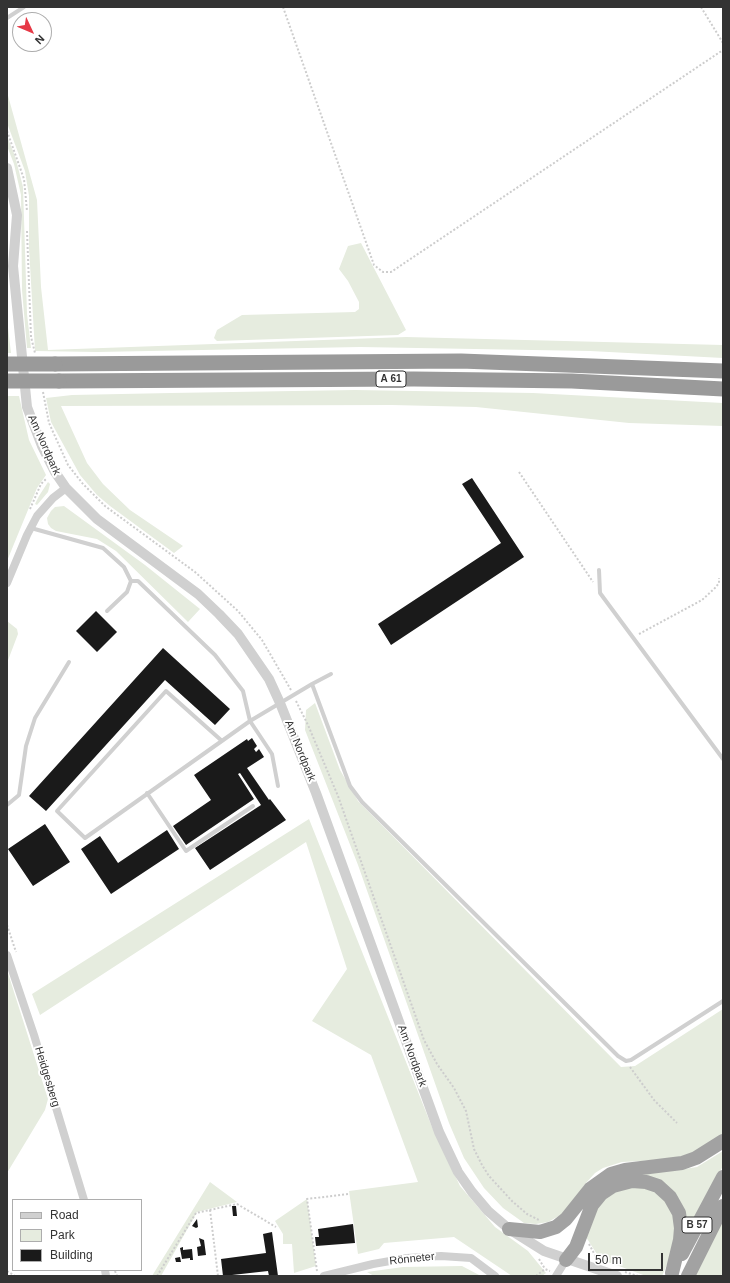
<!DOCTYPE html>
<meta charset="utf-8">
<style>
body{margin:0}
#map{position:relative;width:730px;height:1283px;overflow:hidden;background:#fff;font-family:Arial,sans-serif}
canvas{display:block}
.frame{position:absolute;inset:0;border:8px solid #333;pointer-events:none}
.legend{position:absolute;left:12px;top:1199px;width:130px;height:72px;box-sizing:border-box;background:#fff;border:1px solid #adadad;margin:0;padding:5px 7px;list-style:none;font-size:12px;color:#333}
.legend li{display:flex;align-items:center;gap:8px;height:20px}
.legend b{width:20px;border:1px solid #adadad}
.north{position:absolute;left:12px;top:12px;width:40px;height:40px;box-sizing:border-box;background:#fff;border:1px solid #adadad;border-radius:50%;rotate:134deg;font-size:11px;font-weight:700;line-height:16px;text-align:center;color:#333}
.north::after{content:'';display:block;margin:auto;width:14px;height:18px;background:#e63946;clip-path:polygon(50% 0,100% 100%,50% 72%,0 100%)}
.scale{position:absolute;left:588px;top:1253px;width:75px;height:18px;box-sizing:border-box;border:2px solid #333;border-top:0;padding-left:5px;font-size:12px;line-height:14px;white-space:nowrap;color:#333;-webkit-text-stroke:3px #fff;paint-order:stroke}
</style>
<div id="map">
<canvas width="730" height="1283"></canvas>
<div class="frame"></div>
<ul class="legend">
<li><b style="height:5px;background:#d0d0d0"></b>Road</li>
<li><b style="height:11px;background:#e6ecdf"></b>Park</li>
<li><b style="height:11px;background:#1a1a1a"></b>Building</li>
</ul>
<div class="north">N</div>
<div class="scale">50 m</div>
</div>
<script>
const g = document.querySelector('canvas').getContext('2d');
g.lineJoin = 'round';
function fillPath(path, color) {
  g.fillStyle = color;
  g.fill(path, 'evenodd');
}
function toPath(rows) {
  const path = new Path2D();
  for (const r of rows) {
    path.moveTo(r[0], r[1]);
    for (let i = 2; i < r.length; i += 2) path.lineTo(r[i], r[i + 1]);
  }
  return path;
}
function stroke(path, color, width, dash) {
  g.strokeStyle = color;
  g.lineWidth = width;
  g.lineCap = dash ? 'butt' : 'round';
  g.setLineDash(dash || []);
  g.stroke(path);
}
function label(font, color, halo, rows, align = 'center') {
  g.font = font + ' Arial,sans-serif';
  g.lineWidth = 4;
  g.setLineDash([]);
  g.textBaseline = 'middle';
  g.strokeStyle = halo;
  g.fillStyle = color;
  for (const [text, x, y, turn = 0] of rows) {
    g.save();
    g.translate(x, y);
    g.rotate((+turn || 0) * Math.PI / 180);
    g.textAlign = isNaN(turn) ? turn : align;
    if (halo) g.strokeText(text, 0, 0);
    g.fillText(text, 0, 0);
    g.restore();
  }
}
fillPath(toPath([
 [7,92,37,200,41,287,48,350,406,337,723,345,723,358,590,351,360,347,97,352,35,351,29,248,29,196,25,171,7,123],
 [7,136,15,156,23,187,27,314,31,348,27,348,22,290,21,195,14,164,7,146],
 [361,243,406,330,398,335,217,341,214,338,217,330,242,315,355,312,359,309,359,302,348,281,339,269,348,246],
 [7,319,11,353,7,353],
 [355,390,533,393,723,403,723,426,629,423,476,407,392,405,61,406,87,463,103,484,130,510,183,546,174,553,110,506,97,495,80,475,51,422,46,398,72,395,171,393],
 [7,396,19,396,29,440,46,475,37,488,7,561],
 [48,482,50,484,48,492,37,505,35,504,39,496],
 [64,506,145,565,200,609,188,622,116,551,97,539,56,531,51,528,48,524,47,518,51,511,55,507],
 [7,621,17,629,18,634,7,663],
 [315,703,340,770,358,801,621,1067,635,1066,723,1009,723,1134,719,1138,698,1152,683,1156,661,1160,622,1162,603,1168,595,1173,586,1183,566,1212,548,1222,536,1224,524,1223,503,1208,484,1188,464,1158,449,1123,358,865,305,730,306,710],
 [309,819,432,1127,460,1186,495,1227,528,1251,546,1273,542,1276,512,1276,454,1237,384,1243,379,1249,358,1254,349,1191,418,1182,371,1055,312,1021,347,969,306,842,40,1015,32,994],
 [7,970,48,1099,45,1110,7,1173],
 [723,1151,723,1166,686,1232,682,1213,635,1174,678,1170,697,1167],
 [210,1182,237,1202,197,1212,161,1276,152,1276],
 [629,1186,653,1189,666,1199,677,1216,675,1246,662,1276,646,1276,600,1259,586,1237,598,1204,617,1188],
 [307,1199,316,1266,294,1273,292,1244,283,1244,283,1234,275,1221],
 [723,1217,723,1276,694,1276],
 [462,1266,481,1276,374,1276,367,1272,403,1267]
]), '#e6ecdf');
fillPath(toPath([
 [472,478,524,557,391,645,378,624,501,543,462,484],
 [96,611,117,632,97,652,76,631],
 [163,648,230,709,215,725,165,680,46,811,29,796],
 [252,738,257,746,254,749,256,752,259,749,264,757,247,768,269,800,270,799,286,820,210,870,195,848,261,805,240,773,238,774,254,799,186,845,173,826,211,800,194,775,247,739,248,741],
 [45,824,70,862,33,886,8,849],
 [167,830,179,849,111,894,81,849,100,836,118,863],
 [232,1206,236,1206,237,1216,233,1216],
 [197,1219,198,1227,196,1228,192,1226],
 [353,1224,355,1243,316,1246,315,1237,319,1237,318,1229],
 [272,1232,278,1276,269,1276,268,1271,223,1276,221,1259,266,1253,263,1234],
 [199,1238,204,1240,206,1255,198,1256,197,1247,201,1246],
 [183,1247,183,1250,192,1249,193,1260,190,1260,190,1258,182,1259,180,1248],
 [180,1257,181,1262,176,1262,175,1258]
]), '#1a1a1a');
stroke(toPath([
 [283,7,374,265,383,272,391,272,723,50],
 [701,7,723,43],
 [7,131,24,179,27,211],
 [27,231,31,337,35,353],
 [43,392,49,423,68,465,83,484,105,506,195,572,238,611,262,640,291,690],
 [519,472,593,582],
 [30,509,41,484,47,478],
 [639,634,702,600,715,588,719,583,719,578],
 [296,701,308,725,338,796,424,1040,437,1064,454,1088,466,1111,474,1149,482,1165,489,1176,512,1201,527,1214,539,1220],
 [7,925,16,952],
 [630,1067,654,1100,677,1123],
 [210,1210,218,1276],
 [589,1244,597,1259],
 [539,1259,545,1269],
 [7,1271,15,1276],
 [115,1271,117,1276],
 [317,1271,307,1199,348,1194],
 [625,1272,638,1276],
 [157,1276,196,1213,237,1204,276,1227],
 [536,1276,545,1269,550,1271]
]), '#cdcdcd', 2, [2, 2]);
stroke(toPath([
 [7,18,24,7],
 [31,528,103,548,124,567,131,581,127,592,107,611],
 [599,570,600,593,723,759],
 [131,581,138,581,215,655,243,691,250,721,272,754,278,786],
 [312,684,331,674],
 [222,741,166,691,57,811,85,838,250,721,312,684,350,786,362,802,618,1056,626,1061,631,1060,723,1001],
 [147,793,186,851,253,806],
 [7,805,19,795,26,746,35,718,69,662]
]), '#d0d0d0', 4);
stroke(toPath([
 [7,583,27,535,37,516,53,498,66,488],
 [7,955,34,1035,84,1200],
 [105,1270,106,1276],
 [324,1276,373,1264,407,1258,441,1256,471,1258,495,1276],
 [556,1276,566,1260]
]), '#d0d0d0', 8);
stroke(toPath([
 [7,168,17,215,13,266,27,407,42,446,55,472,66,488,97,519,198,594,219,614,238,634,269,679,280,703,316,793,439,1132,458,1172,472,1192,488,1211,509,1229,544,1251,617,1276]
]), '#d0d0d0', 10);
stroke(toPath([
 [509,1229,540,1232,556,1227,566,1219,590,1189,611,1174,625,1170,682,1163,696,1158,723,1141],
 [682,1254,723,1177],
 [566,1260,576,1247,592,1205,601,1194,613,1186,632,1181,646,1182,658,1186,670,1197,679,1213,681,1228,680,1240,672,1273],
 [688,1276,723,1206]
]), '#a2a2a2', 14);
stroke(toPath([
 [55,364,461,361,723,371],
 [59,381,414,379,572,381,723,389]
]), '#9a9a9a', 15);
stroke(toPath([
 [7,364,55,364],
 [7,381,59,381]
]), '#9a9a9a', 15);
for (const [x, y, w] of [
 [391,379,30],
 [697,1225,30]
]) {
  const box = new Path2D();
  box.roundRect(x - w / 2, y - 8, w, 16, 3);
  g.fillStyle = '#fff';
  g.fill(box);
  stroke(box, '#333', 1);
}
label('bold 10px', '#333', null, [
 ["A 61",391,379],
 ["B 57",697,1225]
]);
label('11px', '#333', '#fff', [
 ["Am Nordpark",44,445,66],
 ["Am Nordpark",300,751,68],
 ["Am Nordpark",412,1056,70],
 ["Heidgesberg",47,1077,73],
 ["Rönneter",412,1259,-6]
]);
</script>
